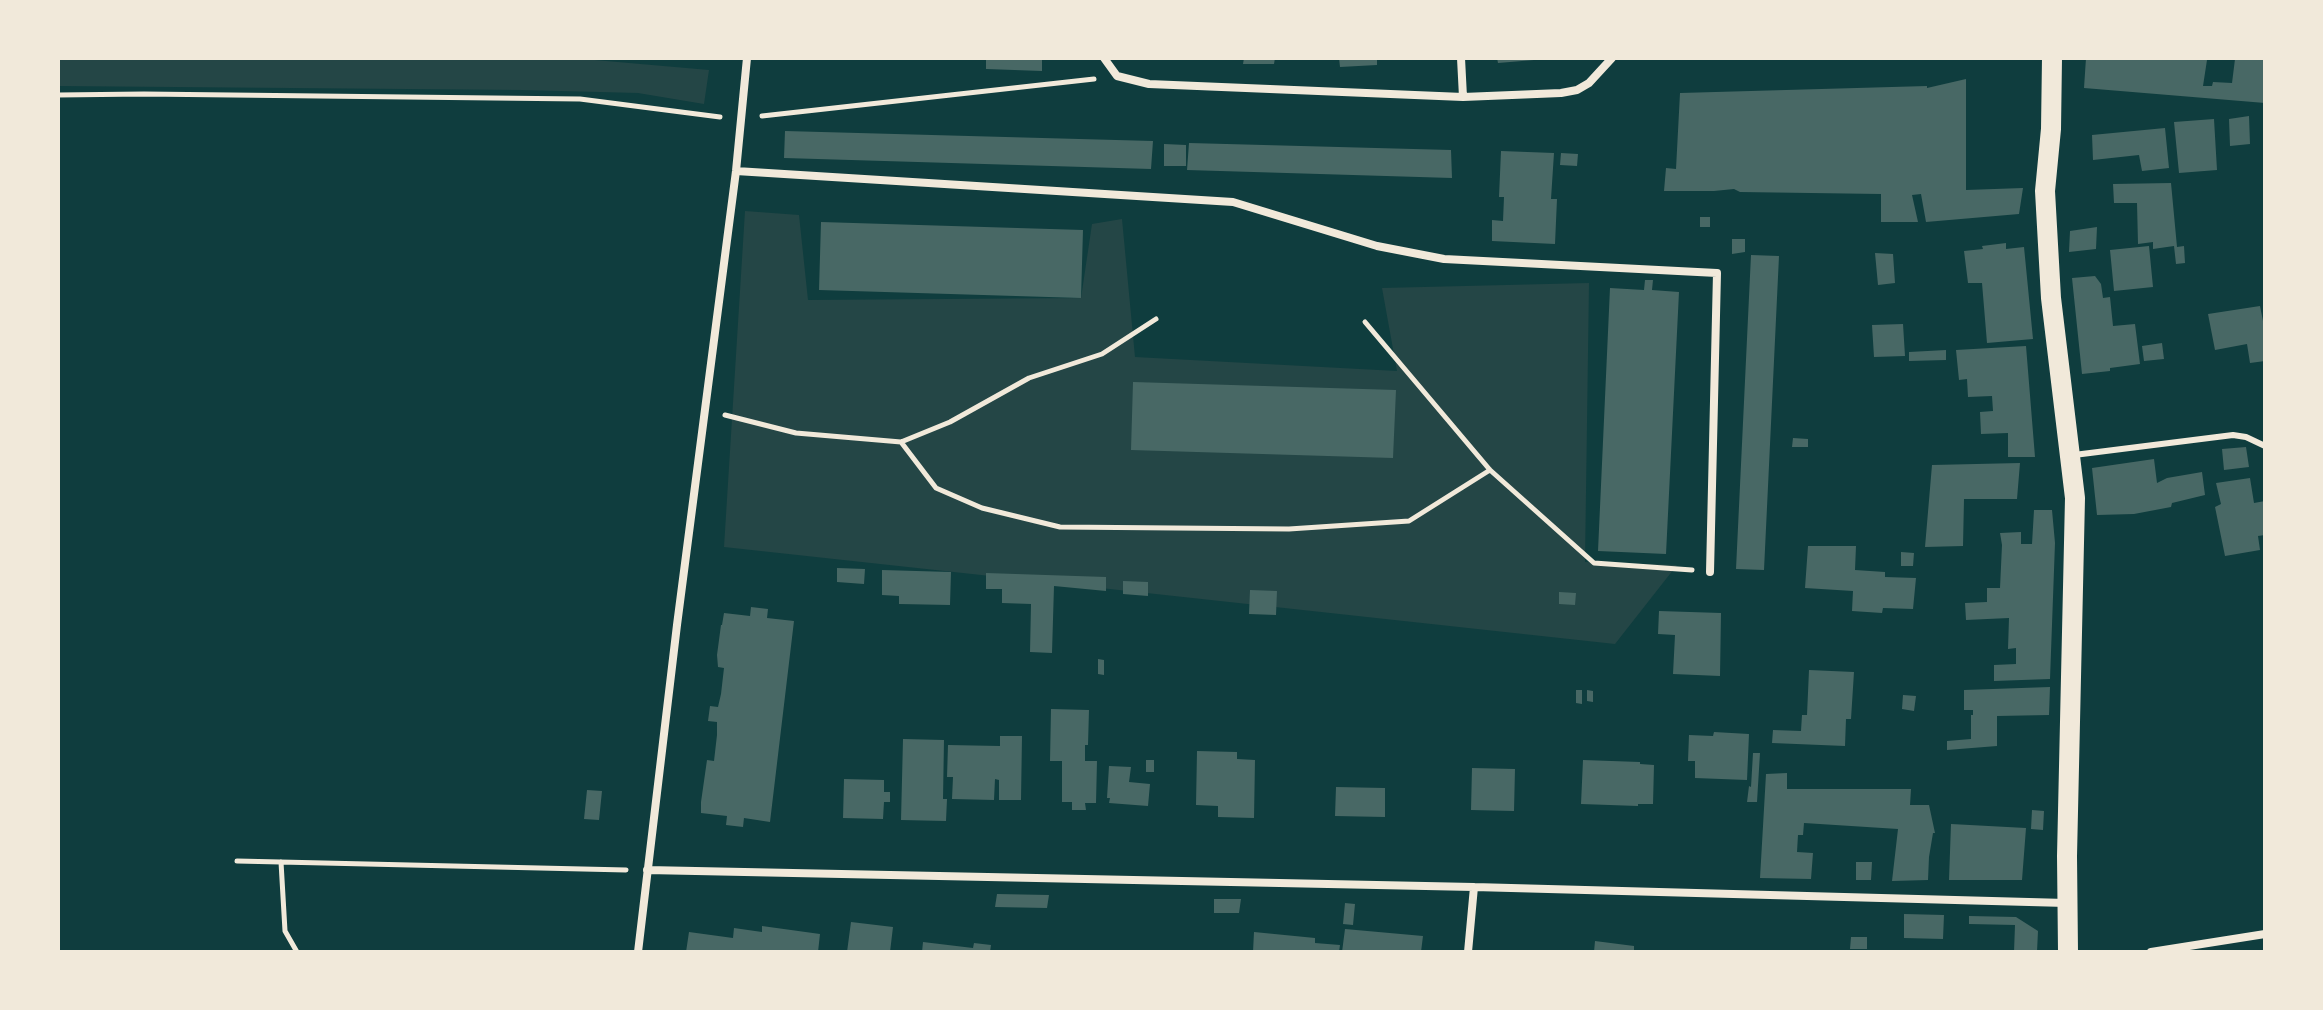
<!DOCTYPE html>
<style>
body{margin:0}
#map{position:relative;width:2323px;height:1010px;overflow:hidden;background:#0f3d3e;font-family:"DM Sans",sans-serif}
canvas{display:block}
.frame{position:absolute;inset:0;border:60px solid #f1e9da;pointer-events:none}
</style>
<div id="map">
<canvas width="2323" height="1010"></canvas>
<div class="frame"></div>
</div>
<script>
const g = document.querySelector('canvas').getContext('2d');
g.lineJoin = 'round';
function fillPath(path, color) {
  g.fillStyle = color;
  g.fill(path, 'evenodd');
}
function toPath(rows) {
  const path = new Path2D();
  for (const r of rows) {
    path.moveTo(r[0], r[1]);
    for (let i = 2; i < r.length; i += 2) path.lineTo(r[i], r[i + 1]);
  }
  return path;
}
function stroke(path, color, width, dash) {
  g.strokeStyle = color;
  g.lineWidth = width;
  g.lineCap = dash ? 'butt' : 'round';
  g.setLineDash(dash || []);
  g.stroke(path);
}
fillPath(toPath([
 [58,58,572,58,709,70,704,104,638,93,521,90,58,86],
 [745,211,799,215,808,300,1081,298,1092,224,1122,219,1135,357,1397,371,1382,288,1589,283,1585,562,1677,565,1615,644,724,547]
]), '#244646');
fillPath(toPath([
 [986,58,1042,58,1042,71,986,69],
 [1244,58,1275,58,1274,64,1243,64],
 [1339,58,1377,58,1377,65,1340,67],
 [1497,58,1534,58,1534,60,1498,63],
 [2086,58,2207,60,2203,86,2212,86,2213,82,2232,83,2235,59,2265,59,2265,103,2084,88],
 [1966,79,1966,190,2023,188,2019,214,1926,222,1921,194,1912,195,1918,222,1881,222,1881,194,1740,192,1734,189,1714,191,1664,191,1666,168,1676,169,1680,93,1927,86,1927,88],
 [2249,116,2250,144,2230,146,2229,119],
 [2214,119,2217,170,2179,173,2174,122],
 [2165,128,2169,168,2142,171,2139,155,2093,160,2092,135],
 [785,131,1153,141,1151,169,784,158],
 [1189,143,1451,150,1452,178,1187,170],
 [1164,144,1186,145,1186,166,1164,166],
 [1501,151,1554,153,1551,199,1557,199,1555,244,1492,241,1492,220,1503,221,1504,197,1499,197],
 [1561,153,1578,154,1577,166,1560,165],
 [2171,183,2177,247,2184,246,2185,263,2176,264,2174,246,2153,249,2153,242,2138,244,2137,203,2114,203,2113,184],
 [1700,217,1710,217,1710,227,1700,227],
 [821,222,1083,230,1081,298,819,290],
 [2097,227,2096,249,2069,252,2070,231],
 [1732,239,1745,239,1745,252,1732,254],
 [2006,243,2006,249,2024,247,2033,339,1987,343,1982,283,1968,283,1964,251,1983,249,1982,246],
 [2149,246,2153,287,2114,291,2110,250],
 [1875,253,1893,254,1895,283,1878,285],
 [1751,255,1779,256,1764,570,1736,569],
 [2095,276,2101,284,2103,298,2110,297,2113,326,2135,324,2140,364,2110,368,2110,371,2082,374,2072,278],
 [1645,280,1653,280,1652,290,1679,292,1666,554,1598,551,1610,288,1644,290],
 [2260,306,2265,331,2265,361,2250,363,2247,344,2215,350,2208,314],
 [1903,324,1905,356,1874,357,1872,325],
 [2162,343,2164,359,2144,361,2142,346],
 [2026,346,2035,457,2008,457,2008,433,1981,434,1980,412,1993,411,1992,396,1968,397,1967,379,1959,380,1956,350],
 [1946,350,1946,360,1909,361,1909,352],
 [1133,382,1396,390,1393,458,1131,450],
 [1793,438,1808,439,1808,447,1792,447],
 [2246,447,2249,467,2224,470,2222,449],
 [2154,459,2157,483,2167,478,2202,472,2205,495,2172,503,2171,507,2134,514,2097,515,2092,468],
 [2020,463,2017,499,1964,499,1963,546,1925,547,1932,465],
 [2250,478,2254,503,2265,501,2265,535,2258,536,2260,550,2225,556,2215,507,2221,504,2216,483],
 [2034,510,2052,510,2055,543,2050,679,1994,681,1994,665,2016,664,2016,648,2008,649,2009,618,1966,620,1965,603,1987,602,1987,588,2000,588,2002,545,2000,533,2021,532,2021,544,2032,544],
 [1808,546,1856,546,1855,570,1885,572,1885,577,1916,578,1913,609,1883,608,1882,613,1852,611,1853,591,1805,588],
 [1901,552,1914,553,1913,566,1901,566],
 [837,568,865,569,864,584,837,582],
 [882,570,951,572,950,605,899,604,899,596,882,595],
 [986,573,1106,577,1106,591,1054,586,1052,653,1030,652,1031,604,1002,603,1002,589,986,589],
 [1123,581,1148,582,1148,596,1123,594],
 [1250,590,1277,591,1276,615,1249,614],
 [1559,592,1576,593,1575,605,1559,604],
 [751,607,768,609,767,618,794,621,770,822,744,818,743,827,726,825,727,816,701,813,701,802,707,760,714,761,717,735,717,722,708,721,710,706,718,707,721,694,724,668,718,667,717,655,721,625,722,625,724,613,750,616],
 [1659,611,1721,613,1720,676,1673,674,1675,635,1658,634],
 [1098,659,1104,660,1104,675,1098,674],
 [1809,670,1854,672,1851,719,1846,719,1845,746,1772,743,1773,730,1801,731,1802,715,1807,715],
 [2050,687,2049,715,1997,716,1997,746,1947,750,1947,741,1971,739,1971,715,1973,715,1973,710,1964,710,1964,690],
 [1576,690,1582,690,1582,704,1576,703],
 [1587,690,1593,691,1593,702,1587,701],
 [1903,695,1916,696,1914,711,1902,709],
 [1051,709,1089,710,1088,745,1085,745,1085,761,1097,761,1096,803,1085,803,1086,810,1072,810,1072,802,1062,802,1062,761,1050,761],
 [1714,732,1749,734,1747,780,1695,778,1695,761,1688,761,1689,735,1713,736],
 [1000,736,1022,736,1021,800,999,800,999,780,995,779,994,800,952,799,953,777,947,777,948,745,1000,746],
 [903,739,944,740,943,799,947,799,946,821,901,820],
 [1197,751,1237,752,1237,759,1255,760,1254,818,1218,817,1218,806,1196,805],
 [1753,753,1760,753,1757,802,1747,802,1749,786,1751,787],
 [1146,760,1154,760,1154,772,1146,772],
 [1583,760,1640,762,1640,764,1654,765,1653,804,1638,804,1638,806,1581,804],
 [1109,766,1131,767,1129,782,1150,784,1148,806,1109,803,1110,798,1107,798],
 [1472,768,1515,769,1514,811,1471,810],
 [1787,773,1787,789,1911,789,1910,805,1929,805,1935,833,1933,833,1929,857,1928,880,1892,881,1898,829,1804,823,1803,835,1798,835,1797,852,1813,853,1811,879,1760,878,1766,774],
 [844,779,884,780,884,792,890,792,890,802,884,802,883,819,843,818],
 [1336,787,1385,788,1385,817,1335,816],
 [587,790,602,791,599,820,584,819],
 [2032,810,2044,811,2043,830,2031,829],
 [1951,824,2026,828,2022,880,1949,880],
 [1856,862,1872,862,1871,880,1856,880],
 [997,894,1049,895,1047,908,995,907],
 [1214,899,1241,899,1239,913,1214,913],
 [1345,903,1355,904,1353,925,1343,924],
 [1904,914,1944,915,1943,939,1904,938],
 [1969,916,2016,917,2038,931,2037,952,2014,952,2015,925,1969,924],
 [851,922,893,927,890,952,847,952],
 [762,926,820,934,818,952,686,952,689,932,733,938,734,928,762,932],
 [1345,929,1423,936,1421,952,1342,952],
 [1254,932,1315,938,1315,943,1340,945,1339,952,1253,952],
 [1851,937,1867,937,1867,949,1850,949],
 [1595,941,1634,946,1634,952,1594,952],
 [923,942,973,948,974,943,991,945,990,952,922,952]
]), '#486865');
stroke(toPath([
 [58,95,144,94,580,99,720,117],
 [762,116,1094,79],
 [1365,322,1490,470,1594,563,1692,570],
 [725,415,796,433,901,442,950,422,1029,378,1102,354,1156,319],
 [901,442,936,488,982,508,1060,527,1289,529,1409,521,1490,470],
 [237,861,626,870],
 [281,862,285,931,297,952]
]), '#f1e9da', 5);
stroke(toPath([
 [2074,455,2233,435,2246,437,2265,446]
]), '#f1e9da', 6);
stroke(toPath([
 [1104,58,1117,76,1149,84,1463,97,1561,93,1577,90,1589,83,1612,58],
 [1461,58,1463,97],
 [736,171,1233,202,1377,246,1444,259,1717,273,1710,572],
 [647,870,1474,887,2066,903],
 [638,952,677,625,736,171,747,58],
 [1468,952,1474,887],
 [2151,952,2265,934]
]), '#f1e9da', 8);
stroke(toPath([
 [2052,58,2051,129,2045,191,2051,298,2075,498,2067,856,2068,952]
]), '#f1e9da', 20);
</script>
